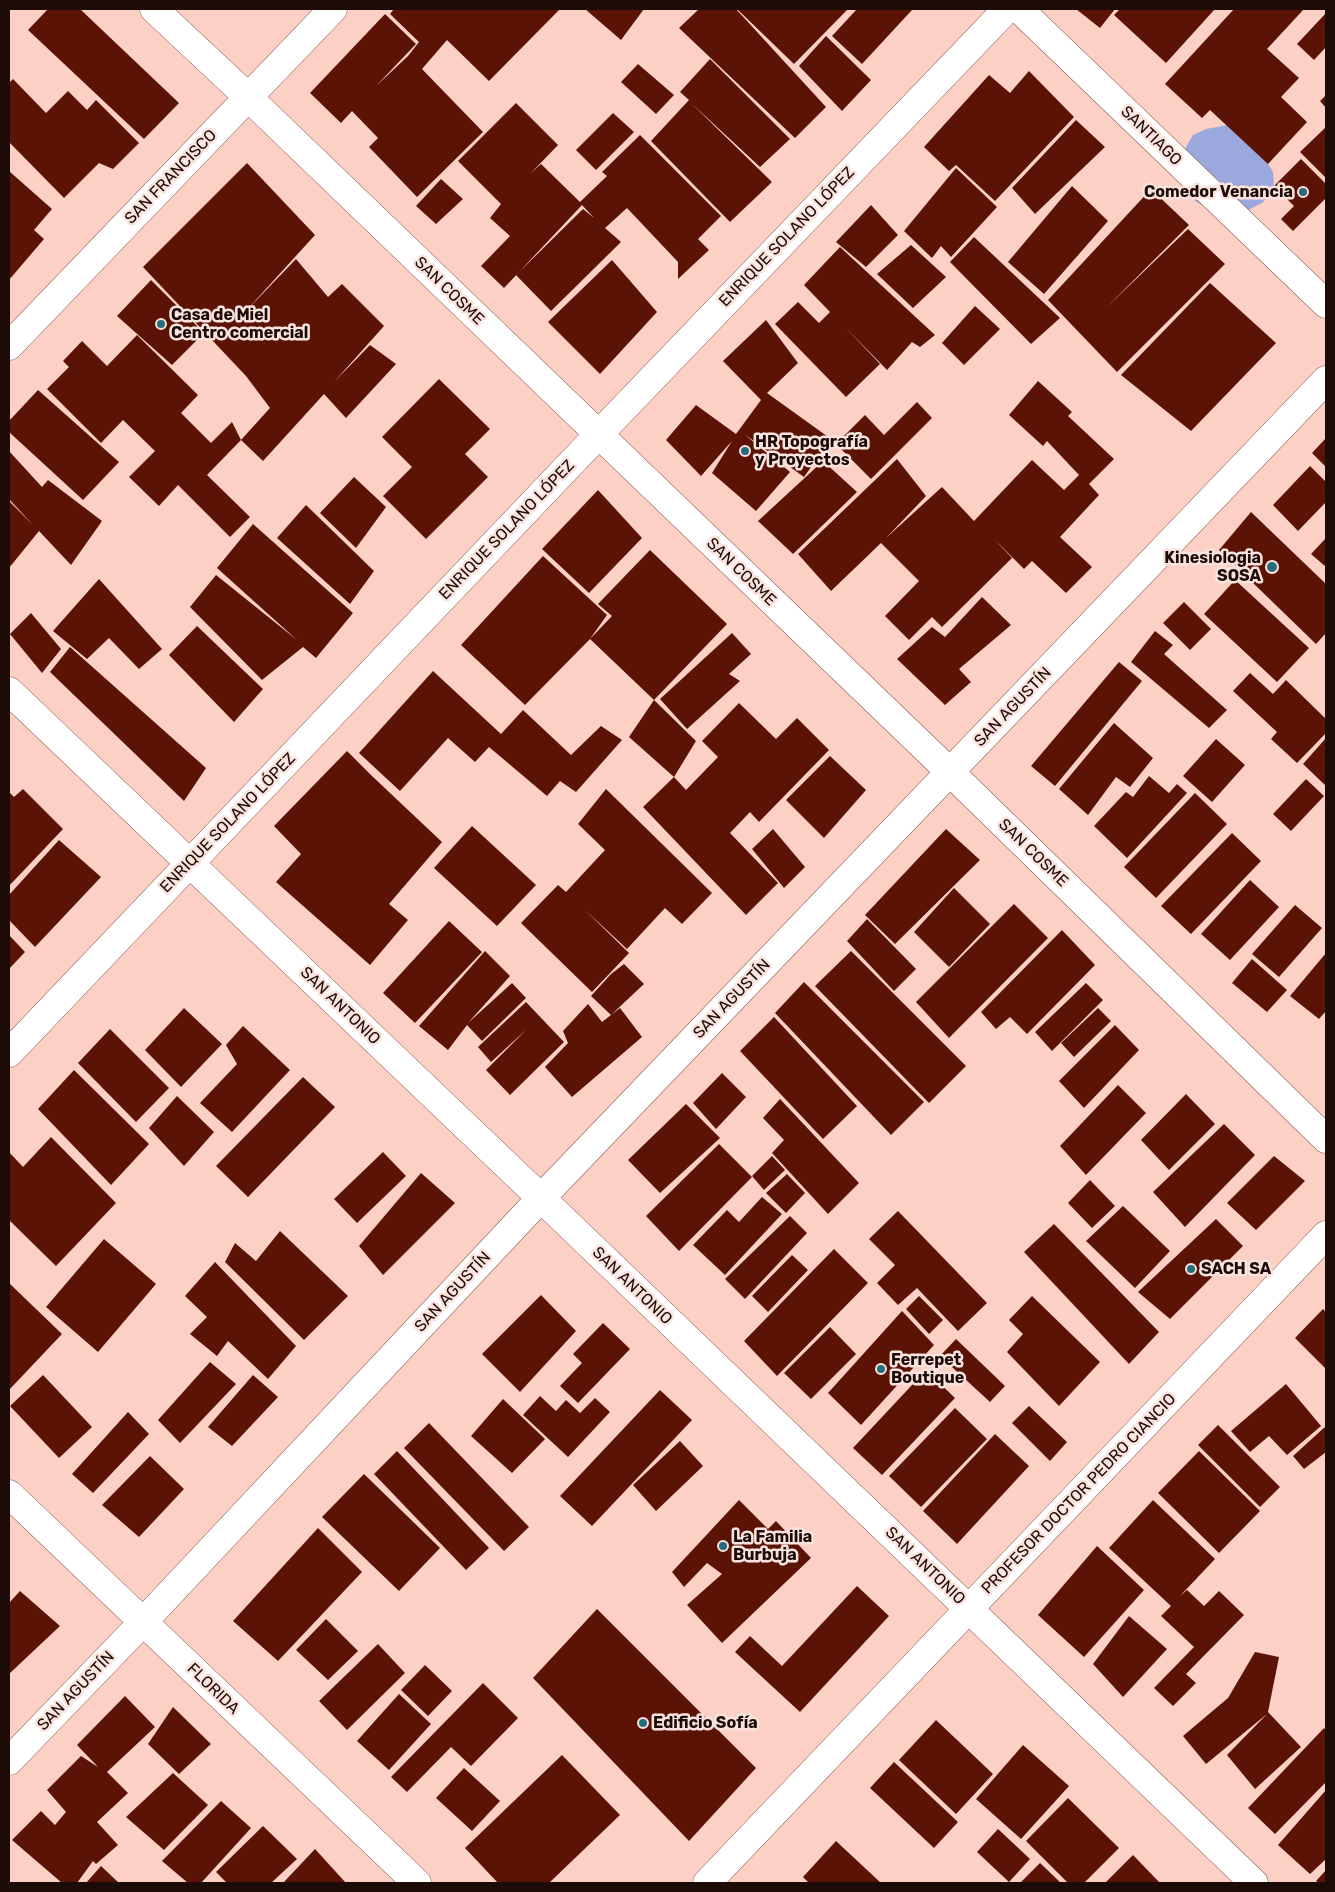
<!DOCTYPE html>
<meta charset="utf-8">
<style>
body{margin:0}
#map{position:relative;width:1335px;height:1892px;overflow:hidden;background:#fdd0c6;font-family:Rubik,sans-serif}
canvas{display:block}
.frame{position:absolute;inset:0;border:10px solid #1d0b07;pointer-events:none}
</style>
<div id="map">
<canvas width="1335" height="1892"></canvas>
<div class="frame"></div>
</div>
<script>
const g = document.querySelector('canvas').getContext('2d');
g.lineJoin = 'round';
function fillPath(path, color) {
  g.fillStyle = color;
  g.fill(path, 'evenodd');
}
function toPath(rows) {
  const path = new Path2D();
  for (const r of rows) {
    path.moveTo(r[0], r[1]);
    for (let i = 2; i < r.length; i += 2) path.lineTo(r[i], r[i + 1]);
  }
  return path;
}
function stroke(path, color, width, dash) {
  g.strokeStyle = color;
  g.lineWidth = width;
  g.lineCap = dash ? 'butt' : 'round';
  g.setLineDash(dash || []);
  g.stroke(path);
}
function label(font, color, halo, rows, align = 'center') {
  g.font = font + ' Rubik,sans-serif';
  g.lineWidth = 5;
  g.setLineDash([]);
  g.textBaseline = 'middle';
  g.strokeStyle = halo;
  g.fillStyle = color;
  for (const [text, x, y, turn = 0] of rows) {
    g.save();
    g.translate(x, y);
    g.rotate((+turn || 0) * Math.PI / 180);
    g.textAlign = isNaN(turn) ? turn : align;
    if (halo) g.strokeText(text, 0, 0);
    g.fillText(text, 0, 0);
    g.restore();
  }
}
fillPath(toPath([
 [1233,124,1267,149,1268,164,1273,172,1274,186,1271,194,1262,203,1234,217,1220,215,1195,201,1186,189,1182,176,1186,147,1193,135,1206,129]
]), '#9ba8de');
fillPath(toPath([
 [48,9,80,9,179,103,144,139,28,30],
 [394,9,560,9,489,81,447,40,422,69,483,132,417,197,369,147,378,138,352,111,341,123,310,93,385,14,416,44,376,86,408,56,419,42,390,14],
 [585,9,644,9,621,40],
 [699,9,736,9,826,107,795,138,679,28],
 [737,9,848,9,794,64],
 [857,9,912,10,862,64,832,36],
 [1076,9,1115,9,1100,28],
 [1120,9,1215,9,1166,63,1114,15],
 [1234,9,1304,9,1267,49,1299,78,1281,97,1307,122,1268,164,1210,110,1202,118,1165,84],
 [1326,13,1326,47,1314,60,1297,44],
 [826,36,871,80,842,111,799,66],
 [710,59,790,139,760,167,690,102,772,182,730,222,651,141,689,100,680,92],
 [638,64,674,95,656,114,621,82],
 [1029,71,1074,117,995,201,956,165,949,171,924,147,989,75,1010,93],
 [13,79,46,113,68,91,87,110,96,100,139,143,113,169,99,163,64,198,9,142,9,83],
 [1326,95,1326,108,1320,101],
 [516,103,558,145,531,173,541,164,580,202,607,176,602,172,640,135,721,216,698,239,709,250,678,279,678,262,627,208,605,228,621,242,551,311,516,275,583,209,594,218,582,205,504,288,481,266,510,236,490,218,501,204,458,161],
 [613,113,634,132,596,170,576,150],
 [1076,120,1105,147,1035,214,1012,188],
 [1326,127,1326,178,1300,152],
 [1301,159,1326,184,1326,198,1293,231,1281,219,1294,206,1274,186],
 [247,163,315,235,245,312,296,259,328,297,342,284,384,326,334,382,370,345,396,364,346,418,324,394,263,461,241,440,207,475,250,517,230,537,178,485,159,506,129,477,155,451,123,420,101,443,47,389,69,367,63,361,82,341,107,366,137,335,198,395,181,413,211,443,232,422,241,440,270,408,246,376,143,267],
 [956,168,997,207,951,257,941,246,932,258,904,231],
 [9,171,52,209,34,230,44,239,9,280],
 [441,179,463,199,436,224,416,206],
 [1072,186,1108,221,1044,294,1008,262],
 [1151,189,1189,225,1107,307,1188,229,1225,264,1117,372,1048,300],
 [871,205,898,235,866,267,836,242],
 [974,237,1060,318,1031,344,950,262],
 [911,245,946,277,913,308,877,274],
 [840,247,935,335,920,347,912,342,887,370,844,326,880,364,846,397,775,324,798,302,819,323,830,312,804,285],
 [612,260,657,312,600,374,548,322],
 [151,280,204,333,172,365,117,316],
 [1210,283,1276,343,1191,431,1121,375],
 [975,306,1000,329,964,365,942,343],
 [766,320,798,363,767,393,831,439,804,477,744,434,790,472,756,511,712,473,732,441,701,476,666,440,696,405,736,434,761,400,723,361],
 [439,379,490,429,465,454,488,477,426,539,383,496,412,467,382,437],
 [1038,381,1072,412,1068,416,1114,459,1089,484,1099,495,1060,537,1092,567,1066,593,1032,561,1024,569,994,539,1012,558,942,627,932,617,909,640,885,616,919,581,881,543,831,591,798,554,897,459,926,496,886,538,942,487,974,521,1032,460,1064,490,1079,475,1047,441,1043,446,1009,415],
 [38,390,119,462,83,500,9,432,9,421],
 [917,402,932,418,871,479,836,444,865,415,884,435],
 [1326,438,1326,467,1312,453],
 [9,451,42,487,48,480,102,521,71,565,39,531,9,568,9,501,33,525,9,499],
 [823,461,857,492,793,554,758,521],
 [1310,466,1326,482,1326,502,1298,531,1273,505],
 [354,477,386,507,356,548,320,513],
 [598,490,642,538,589,593,542,549],
 [306,505,374,571,350,604,277,538],
 [1251,512,1326,584,1326,633,1316,644,1219,550],
 [253,524,353,613,316,658,303,647,262,680,190,607,216,575,297,640,217,568],
 [1326,538,1326,567,1311,554],
 [650,550,727,624,654,700,590,639,525,705,461,645,543,556,607,615,590,639,612,616,598,604],
 [99,579,162,649,139,669,109,638,87,659,53,631],
 [1235,580,1309,648,1277,682,1204,614],
 [982,597,1011,625,959,669,971,682,945,705,897,659,932,627,945,637],
 [1184,602,1211,629,1190,650,1163,623],
 [31,613,61,649,42,673,10,634],
 [197,626,263,689,234,722,169,655],
 [1155,631,1173,645,1164,654,1227,710,1209,728,1131,662],
 [732,633,751,654,729,674,740,681,687,729,660,699],
 [70,647,206,768,184,801,50,672],
 [1119,662,1142,681,1055,786,1031,766],
 [433,671,501,734,523,710,571,755,601,726,622,740,576,792,560,781,547,796,489,747,475,762,448,738,400,791,359,753],
 [1250,673,1273,694,1286,680,1326,719,1326,733,1297,763,1271,739,1277,732,1233,691],
 [654,700,696,741,674,777,686,790,718,757,702,741,739,703,776,739,797,718,829,750,759,822,750,812,730,833,778,883,746,915,643,807,674,777,629,737],
 [1114,723,1153,758,1130,787,1116,777,1088,815,1059,789],
 [1326,738,1326,786,1303,764],
 [1216,739,1245,765,1212,802,1183,776],
 [347,751,372,776,442,842,389,904,408,920,370,965,276,882,301,854,274,826],
 [830,756,866,790,824,838,786,800],
 [1149,776,1169,793,1177,784,1187,793,1127,858,1094,826,1126,792,1133,797],
 [1306,779,1324,796,1291,831,1273,814],
 [23,789,63,829,9,886,9,792,14,797],
 [606,789,712,893,682,924,665,908,627,949,584,909,629,953,592,992,521,923,558,885,566,892,605,850,578,824],
 [1195,793,1227,824,1156,898,1124,867],
 [472,826,536,885,497,926,434,868],
 [773,829,805,867,784,888,752,849],
 [946,829,980,860,895,944,865,915],
 [1232,833,1261,861,1191,934,1161,906],
 [59,840,101,877,35,947,9,920,9,895],
 [1250,880,1279,907,1230,960,1201,934],
 [954,888,990,924,949,967,914,932],
 [1014,904,1048,938,949,1038,916,1002],
 [1295,905,1322,928,1279,977,1252,954],
 [867,919,916,969,894,991,847,941],
 [449,921,482,952,415,1023,383,993],
 [1062,930,1095,965,1027,1034,1010,1017,996,1029,981,1012],
 [9,935,25,952,9,969],
 [485,951,510,976,468,1023,512,983,526,998,482,1041,467,1025,448,1050,419,1026],
 [851,951,966,1066,929,1103,815,986],
 [1326,953,1326,1011,1319,1019,1290,996],
 [1252,959,1287,990,1267,1012,1232,983],
 [624,964,644,984,611,1015,620,1008,642,1037,572,1097,545,1067,568,1043,563,1031,588,1004,602,1022,611,1015,591,996,611,974],
 [804,982,924,1102,891,1135,775,1013],
 [1086,983,1103,1000,1052,1051,1035,1032],
 [526,1002,564,1042,510,1095,486,1070,527,1029,491,1062,478,1047],
 [184,1008,222,1044,181,1087,145,1050],
 [1098,1008,1111,1021,1074,1057,1061,1043],
 [774,1017,857,1106,823,1139,740,1051],
 [1115,1025,1139,1050,1084,1108,1059,1081],
 [243,1026,290,1070,232,1132,200,1103,237,1064,226,1045],
 [110,1029,169,1088,136,1122,78,1063],
 [74,1070,149,1144,111,1185,38,1109],
 [722,1073,746,1097,716,1129,693,1103],
 [303,1077,335,1107,248,1197,216,1166],
 [1118,1085,1146,1113,1086,1175,1060,1146],
 [1186,1094,1215,1124,1169,1170,1141,1140],
 [177,1096,214,1132,184,1166,149,1128],
 [780,1099,859,1183,828,1214,772,1153,784,1140,763,1118],
 [686,1104,720,1138,660,1193,628,1160],
 [1224,1124,1255,1155,1185,1227,1153,1192],
 [51,1137,116,1203,56,1266,9,1220,9,1152,23,1167],
 [719,1144,752,1177,679,1251,646,1216],
 [383,1152,406,1176,357,1223,334,1199],
 [772,1156,785,1170,764,1190,752,1176],
 [1274,1156,1305,1181,1256,1230,1227,1203],
 [421,1173,455,1203,383,1275,359,1246],
 [787,1174,805,1193,786,1213,766,1193],
 [1090,1180,1115,1206,1092,1228,1068,1203],
 [762,1197,782,1214,725,1275,693,1245,727,1210,739,1222],
 [1123,1206,1170,1251,1135,1288,1086,1241],
 [898,1211,987,1303,958,1331,917,1288,898,1305,877,1283,895,1265,869,1239],
 [790,1216,807,1233,745,1299,725,1279],
 [1216,1219,1243,1246,1170,1319,1138,1292],
 [1054,1224,1159,1332,1129,1364,1024,1252],
 [280,1231,348,1296,304,1340,225,1262,235,1243,256,1261],
 [104,1239,156,1284,98,1352,46,1307],
 [834,1249,868,1283,777,1376,744,1341],
 [792,1255,808,1270,768,1312,752,1296],
 [215,1262,296,1346,268,1379,228,1341,217,1356,190,1334,207,1317,185,1296],
 [9,1283,62,1334,9,1390],
 [541,1295,576,1331,520,1392,482,1354],
 [919,1296,943,1320,929,1334,906,1309],
 [1032,1296,1100,1362,1059,1406,1007,1352,1023,1334,1009,1320],
 [1323,1309,1326,1312,1326,1369,1295,1338],
 [902,1311,934,1345,861,1425,828,1393],
 [603,1323,630,1349,578,1403,560,1386,582,1363,573,1354],
 [830,1327,856,1354,811,1399,784,1373],
 [956,1339,1005,1386,990,1402,940,1356],
 [210,1362,236,1384,180,1443,158,1420],
 [926,1370,955,1398,882,1475,853,1448],
 [43,1375,92,1427,59,1458,10,1406],
 [253,1375,278,1397,232,1446,208,1427],
 [1286,1384,1321,1426,1287,1455,1269,1436,1250,1452,1231,1431],
 [660,1390,692,1420,592,1526,560,1496],
 [540,1396,556,1411,566,1400,580,1413,595,1398,610,1412,568,1457,523,1415],
 [503,1399,545,1439,512,1473,471,1436],
 [1029,1406,1067,1442,1050,1461,1012,1423],
 [955,1408,987,1439,921,1507,889,1476],
 [128,1412,149,1434,93,1493,72,1474],
 [429,1423,529,1527,504,1551,404,1448],
 [1218,1425,1280,1487,1260,1507,1198,1445],
 [1326,1426,1326,1452,1304,1469,1293,1456],
 [995,1434,1029,1466,957,1544,923,1511],
 [680,1441,703,1466,656,1511,633,1485],
 [397,1451,489,1548,466,1570,374,1474],
 [1199,1451,1260,1511,1219,1553,1158,1493],
 [150,1456,184,1489,139,1537,102,1505],
 [364,1474,440,1548,399,1591,322,1517],
 [739,1500,768,1529,776,1521,811,1558,722,1643,687,1605,722,1574,707,1563,684,1587,672,1572],
 [1153,1500,1215,1559,1180,1596,1187,1590,1204,1606,1219,1591,1244,1615,1186,1674,1196,1683,1173,1706,1154,1688,1194,1647,1161,1616,1171,1606,1109,1548],
 [318,1528,362,1572,278,1661,233,1621],
 [1097,1546,1144,1590,1084,1657,1038,1615],
 [857,1586,889,1616,800,1712,735,1652,750,1636,782,1666],
 [20,1591,60,1626,9,1674,9,1603],
 [597,1609,756,1768,689,1841,533,1678],
 [1129,1616,1167,1649,1123,1697,1093,1664],
 [326,1619,358,1651,328,1680,296,1650],
 [378,1644,405,1673,347,1730,319,1701],
 [1255,1652,1279,1657,1268,1712,1301,1747,1255,1789,1227,1755,1267,1714,1206,1764,1183,1736,1228,1698],
 [425,1665,452,1691,428,1716,401,1690],
 [483,1683,518,1718,471,1766,451,1747,407,1792,391,1777],
 [399,1694,431,1724,389,1770,357,1741],
 [125,1696,155,1727,107,1772,128,1793,97,1822,118,1845,96,1864,93,1861,77,1883,62,1883,12,1840,41,1811,55,1825,66,1812,47,1790,81,1756,98,1767,77,1745],
 [173,1707,211,1744,179,1774,148,1744],
 [936,1720,993,1774,956,1814,899,1760],
 [1324,1728,1326,1731,1326,1782,1275,1834,1248,1808],
 [1023,1745,1069,1786,1021,1839,976,1799],
 [562,1755,620,1815,549,1883,498,1883,465,1848],
 [894,1762,958,1822,934,1848,870,1788],
 [464,1768,500,1801,472,1831,436,1798],
 [173,1773,208,1805,164,1850,126,1817],
 [1326,1790,1326,1859,1310,1874,1278,1845],
 [1068,1798,1119,1848,1084,1883,1068,1883,1026,1841],
 [221,1801,251,1828,201,1883,188,1883,162,1861],
 [263,1826,297,1859,271,1883,227,1883,216,1872],
 [998,1829,1030,1859,1009,1882,977,1852],
 [836,1841,881,1883,809,1883,803,1877],
 [315,1849,346,1883,283,1883],
 [1133,1855,1160,1883,1105,1883],
 [1040,1863,1061,1883,1020,1883],
 [101,1866,119,1883,86,1883],
 [1326,1870,1326,1883,1319,1883,1316,1881]
]), '#5a1304');
const minor = toPath([
 [154,9,248,97,950,772,1326,1139],
 [1019,9,1326,304],
 [9,346,333,9],
 [9,691,541,1198,1254,1883],
 [9,1053,598,435,1007,9],
 [9,1494,417,1883],
 [9,1761,143,1622,541,1198,1326,380],
 [707,1883,1326,1235]
]);
stroke(minor, '#87584d', 29);
stroke(minor, '#fff', 28);
for (const [x, y, r, color] of [
 [1303,192,5,"#266d7b"],
 [161,324,5,"#266d7b"],
 [745,451,5,"#266d7b"],
 [1272,567,6,"#266d7b"],
 [1191,1269,5,"#266d7b"],
 [881,1369,5,"#266d7b"],
 [723,1546,5,"#266d7b"],
 [643,1723,5,"#266d7b"]
]) {
  const dot = new Path2D();
  dot.arc(x, y, r, 0, 2 * Math.PI);
  g.fillStyle = color;
  g.fill(dot);
  stroke(dot, '#fae3de', 2);
}
label('16px', '#1d0b07', '#fae3de', [
 ["SANTIAGO",1151,136,44],
 ["SAN FRANCISCO",171,177,-46],
 ["ENRIQUE SOLANO LÓPEZ",787,237,-46],
 ["SAN COSME",449,291,44],
 ["ENRIQUE SOLANO LÓPEZ",507,530,-46],
 ["SAN COSME",741,572,44],
 ["SAN AGUSTÍN",1013,707,-46],
 ["ENRIQUE SOLANO LÓPEZ",228,823,-46],
 ["SAN COSME",1033,853,44],
 ["SAN AGUSTÍN",732,999,-46],
 ["SAN ANTONIO",340,1006,44],
 ["SAN ANTONIO",632,1286,44],
 ["SAN AGUSTÍN",453,1292,-47],
 ["PROFESOR DOCTOR PEDRO CIANCIO",1079,1494,-46],
 ["SAN ANTONIO",925,1566,44],
 ["FLORIDA",213,1689,44],
 ["SAN AGUSTÍN",76,1691,-46]
]);
label('bold 16px', '#1d0b07', '#fae3de', [
 ["Comedor Venancia",1293,192,"right"],
 ["Casa de Miel",171,315],
 ["Centro comercial",171,333],
 ["HR Topografía",755,442],
 ["y Proyectos",755,460],
 ["Kinesiologia",1261,558,"right"],
 ["SOSA",1261,576,"right"],
 ["SACH SA",1201,1269],
 ["Ferrepet",891,1360],
 ["Boutique",891,1378],
 ["La Familia",733,1537],
 ["Burbuja",733,1555],
 ["Edificio Sofía",653,1723]
], 'left');
</script>
